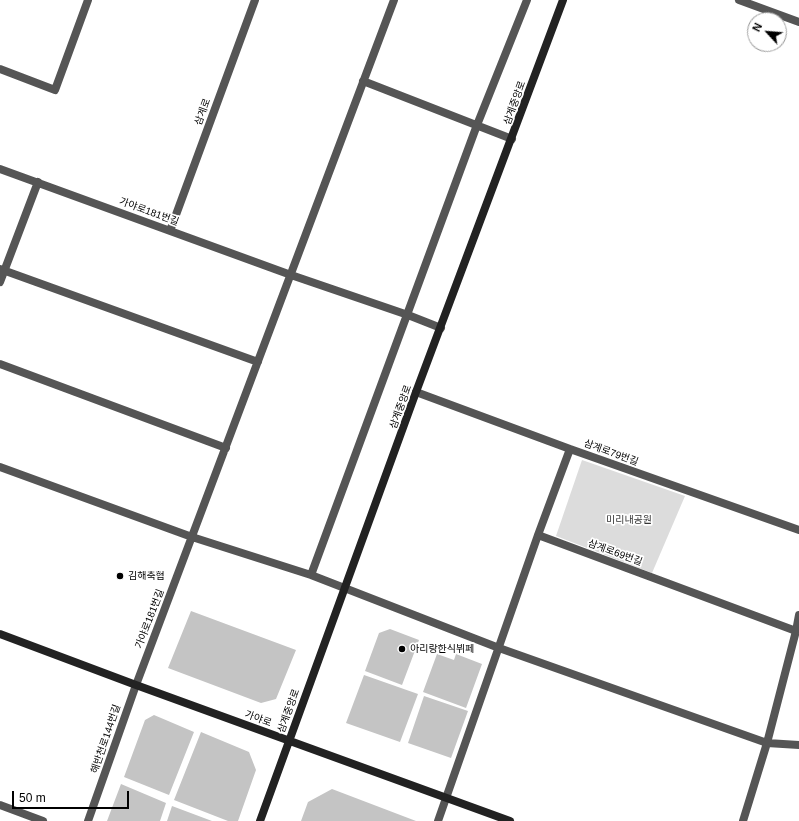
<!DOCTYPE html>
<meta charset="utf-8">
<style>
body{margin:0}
#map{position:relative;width:799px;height:821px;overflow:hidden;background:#fff;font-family:Helvetica,sans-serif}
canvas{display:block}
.north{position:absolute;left:747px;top:12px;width:40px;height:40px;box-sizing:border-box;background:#fff;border:1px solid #999;border-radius:50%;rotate:296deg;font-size:11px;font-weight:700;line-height:16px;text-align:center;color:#000}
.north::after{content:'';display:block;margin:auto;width:14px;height:18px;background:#000;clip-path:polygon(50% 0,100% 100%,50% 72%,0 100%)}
.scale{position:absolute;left:12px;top:791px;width:117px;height:18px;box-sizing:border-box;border:2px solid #000;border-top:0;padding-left:5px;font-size:12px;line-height:14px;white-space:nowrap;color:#000;-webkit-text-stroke:3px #fff;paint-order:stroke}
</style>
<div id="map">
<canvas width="799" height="821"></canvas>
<div class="north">N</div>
<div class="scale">50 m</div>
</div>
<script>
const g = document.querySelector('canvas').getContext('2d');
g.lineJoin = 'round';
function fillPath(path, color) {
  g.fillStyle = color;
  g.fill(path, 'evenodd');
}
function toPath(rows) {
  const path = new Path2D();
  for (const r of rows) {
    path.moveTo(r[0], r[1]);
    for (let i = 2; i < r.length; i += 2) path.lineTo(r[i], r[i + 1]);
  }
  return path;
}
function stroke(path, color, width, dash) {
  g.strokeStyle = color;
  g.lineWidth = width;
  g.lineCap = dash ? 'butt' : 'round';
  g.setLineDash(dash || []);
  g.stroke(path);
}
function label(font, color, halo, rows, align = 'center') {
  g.font = font + ' Helvetica,"Noto Sans KR",sans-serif';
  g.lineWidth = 3.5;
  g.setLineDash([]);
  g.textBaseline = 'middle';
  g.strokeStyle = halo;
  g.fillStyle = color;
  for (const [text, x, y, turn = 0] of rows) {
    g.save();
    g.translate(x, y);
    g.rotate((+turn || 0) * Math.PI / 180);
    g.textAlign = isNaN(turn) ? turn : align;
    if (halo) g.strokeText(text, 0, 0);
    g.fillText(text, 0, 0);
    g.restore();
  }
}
fillPath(toPath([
 [582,460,685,496,652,573,556,536]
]), '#dcdcdc');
fillPath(toPath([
 [191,611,296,650,276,699,261,703,168,668],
 [390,629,419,640,402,685,365,671,379,633],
 [437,654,454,660,456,654,482,664,466,708,423,692],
 [364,675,418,694,400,742,346,723],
 [424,696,468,711,451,758,408,743],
 [154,715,194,732,169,795,124,777,145,720],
 [201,732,249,752,256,770,238,821,228,821,174,800],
 [121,784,166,803,160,821,107,821],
 [332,789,416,821,301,821,308,802],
 [172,806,212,821,167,821]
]), '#c4c4c4');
stroke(toPath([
 [0,69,55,90,88,0],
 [363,81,512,139],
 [0,169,291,275,408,315,441,328],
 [170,231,255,0],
 [0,269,258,362],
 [0,282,38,182],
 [0,364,226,448],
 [416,392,570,449,799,530],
 [0,467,192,537,311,575,499,648,767,743,799,745],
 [538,535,796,631],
 [311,575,477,125,527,0],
 [0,805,43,821],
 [88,821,136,685,394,0],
 [438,821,538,535,570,449],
 [743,821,767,743,796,631,799,615]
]), '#555', 8);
stroke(toPath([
 [739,0,799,22]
]), '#555', 8);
stroke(toPath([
 [0,634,136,685,510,821],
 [260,821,416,392,563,0]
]), '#222', 8);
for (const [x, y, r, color] of [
 [120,576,4,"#000"],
 [402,649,4,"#000"]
]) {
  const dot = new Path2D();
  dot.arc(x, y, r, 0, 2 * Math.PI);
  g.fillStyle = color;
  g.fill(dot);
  stroke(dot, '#fff', 1.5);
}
label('10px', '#000', '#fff', [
 ["삼계중앙로",515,103,-70],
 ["삼계로",203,112,-70],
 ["가야로181번길",149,212,20],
 ["삼계중앙로",401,407,-70],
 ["삼계로79번길",611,453,20],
 ["삼계로69번길",615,553,20],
 ["가야로181번길",150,619,-69],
 ["삼계중앙로",289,711,-70],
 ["가야로",258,719,20],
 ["해반천로144번길",106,739,-71]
]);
label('10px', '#333', '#fff', [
 ["미리내공원",629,520]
]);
label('10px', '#000', '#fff', [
 ["김해축협",128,576],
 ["아리랑한식뷔페",410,649]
], 'left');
</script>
